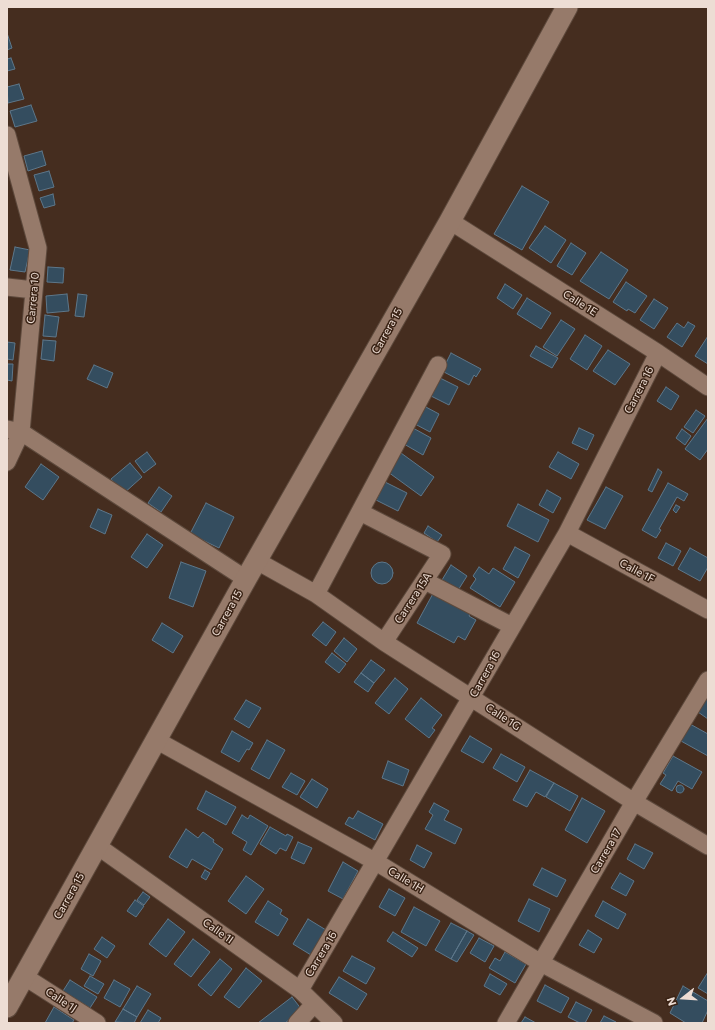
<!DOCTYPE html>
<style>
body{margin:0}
#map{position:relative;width:715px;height:1030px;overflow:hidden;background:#452d1f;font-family:Commissioner,sans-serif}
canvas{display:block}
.frame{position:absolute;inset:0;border:8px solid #edddd4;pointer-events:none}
.north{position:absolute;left:663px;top:978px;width:40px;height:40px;-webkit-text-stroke:3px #3a2315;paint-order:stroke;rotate:253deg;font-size:11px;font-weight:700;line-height:16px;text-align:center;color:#edddd4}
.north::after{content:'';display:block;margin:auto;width:14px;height:18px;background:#edddd4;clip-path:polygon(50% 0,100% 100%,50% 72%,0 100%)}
</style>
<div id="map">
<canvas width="715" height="1030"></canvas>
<div class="frame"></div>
<div class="north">N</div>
</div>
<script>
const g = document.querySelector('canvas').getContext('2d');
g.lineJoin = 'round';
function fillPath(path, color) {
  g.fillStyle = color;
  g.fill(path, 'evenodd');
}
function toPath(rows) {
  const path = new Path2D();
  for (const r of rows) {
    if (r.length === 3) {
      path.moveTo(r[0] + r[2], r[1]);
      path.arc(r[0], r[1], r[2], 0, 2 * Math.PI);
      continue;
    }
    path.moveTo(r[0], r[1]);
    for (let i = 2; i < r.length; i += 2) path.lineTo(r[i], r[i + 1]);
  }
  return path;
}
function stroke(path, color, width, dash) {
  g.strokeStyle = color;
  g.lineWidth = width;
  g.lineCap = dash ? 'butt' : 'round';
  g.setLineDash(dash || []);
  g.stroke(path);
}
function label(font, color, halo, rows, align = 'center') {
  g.font = font + ' Commissioner,sans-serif';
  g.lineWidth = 3;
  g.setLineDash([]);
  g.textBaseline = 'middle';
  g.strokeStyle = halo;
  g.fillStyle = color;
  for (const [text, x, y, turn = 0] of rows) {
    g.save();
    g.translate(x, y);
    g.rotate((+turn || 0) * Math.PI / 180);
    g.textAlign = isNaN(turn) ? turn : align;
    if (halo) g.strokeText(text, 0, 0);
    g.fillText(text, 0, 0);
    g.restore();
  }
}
const building = toPath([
 [7,33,12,48,7,50,7,33],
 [11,58,15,69,7,71,7,59,11,58],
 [19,84,24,99,8,103,7,87,19,84],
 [31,105,37,121,15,127,10,111,31,105],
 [42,151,46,165,28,171,24,156,42,151],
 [49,171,54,187,39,191,34,175,49,171],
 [522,186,549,202,522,250,494,234,522,186],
 [53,194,55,205,44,208,40,198,53,194],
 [545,226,566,240,551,263,529,248,545,226],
 [571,243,586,253,572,275,557,266,571,243],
 [15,247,30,250,25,272,10,270,15,247],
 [601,252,628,270,609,299,580,281,601,252],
 [48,267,64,268,63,283,47,282,48,267],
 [626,282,647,296,635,313,628,309,627,311,613,302,626,282],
 [505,284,522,295,513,309,497,298,505,284],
 [67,294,69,311,47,313,46,296,67,294],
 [78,294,87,295,84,317,75,316,78,294],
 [527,298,551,313,541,329,517,314,527,298],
 [654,299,668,308,654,329,640,320,654,299],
 [45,315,59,317,56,337,43,336,45,315],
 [561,320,575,329,557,356,543,347,561,320],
 [688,322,695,326,682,347,667,337,677,323,684,328,688,322],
 [585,335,602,346,587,370,570,359,585,335],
 [708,336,708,364,695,356,708,336],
 [43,340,56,341,54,361,41,359,43,340],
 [7,342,15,343,13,360,7,359,7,342],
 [536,346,558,358,552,368,530,356,536,346],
 [608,350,630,364,615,385,593,371,608,350],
 [451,353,481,369,476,377,474,375,469,385,442,371,451,353],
 [7,364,13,364,12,381,7,380,7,364],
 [94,365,113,373,107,388,87,379,94,365],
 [438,377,458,387,449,405,429,395,438,377],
 [666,387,679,396,671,410,657,401,666,387],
 [424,406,439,414,430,432,415,424,424,406],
 [696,410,705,416,693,433,684,427,696,410],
 [708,418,708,449,700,460,685,449,708,418],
 [413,428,431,438,423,455,404,444,413,428],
 [579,428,594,435,587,450,572,443,579,428],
 [682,429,691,436,685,445,676,438,682,429],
 [147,452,156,464,144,473,135,461,147,452],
 [558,452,579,464,571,479,549,467,558,452],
 [401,453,434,477,421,496,388,472,401,453],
 [130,463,142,477,123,494,111,479,130,463],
 [41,464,59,477,43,500,25,487,41,464],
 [658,469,662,472,652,492,648,490,658,469],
 [385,482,407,493,398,511,376,500,385,482],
 [668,483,688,494,684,501,677,497,659,529,661,530,656,538,642,530,668,483],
 [159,487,172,496,161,512,148,503,159,487],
 [606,487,623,496,605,529,587,520,606,487],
 [547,490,561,498,553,513,539,505,547,490],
 [206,503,234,517,219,548,190,534,206,503],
 [518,504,549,520,538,542,507,526,518,504],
 [676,505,680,507,676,513,673,510,676,505],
 [98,509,112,515,105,534,90,527,98,509],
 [428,526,442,535,437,542,424,533,428,526],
 [147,534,163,545,147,568,131,557,147,534],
 [666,543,681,551,673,566,658,558,666,543],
 [515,547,530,555,518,578,503,569,515,547],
 [690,548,708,558,708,567,700,581,678,569,690,548],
 [181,562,206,571,193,607,169,598,181,562],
 [382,573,11],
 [451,565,467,576,455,595,439,585,451,565],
 [479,567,489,574,493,568,515,582,500,607,470,588,476,579,473,576,479,567],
 [436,588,473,608,469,616,476,620,465,640,458,636,454,643,417,623,436,588],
 [323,622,336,632,326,646,312,635,323,622],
 [162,623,183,636,173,653,152,640,162,623],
 [344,638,357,649,347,662,334,651,344,638],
 [332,653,346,664,339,673,325,662,332,653],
 [371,660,385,670,374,683,361,673,371,660],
 [361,673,374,683,368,692,354,682,361,673],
 [395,678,408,689,389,714,375,703,395,678],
 [708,694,708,719,698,712,708,694],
 [421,698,442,715,432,728,435,730,429,738,405,719,421,698],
 [246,700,261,708,249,728,234,719,246,700],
 [690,724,708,734,708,756,681,741,690,724],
 [232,731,253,743,249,750,247,749,239,762,221,752,232,731],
 [470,736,492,749,483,763,461,751,470,736],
 [267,740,285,750,269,779,251,769,267,740],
 [501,754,525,767,517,782,493,768,501,754],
 [673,756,702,772,692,789,678,781,672,791,660,784,666,775,663,773,673,756],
 [388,761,409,770,403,786,382,778,388,761],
 [530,770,554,783,545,797,536,792,527,807,513,800,530,770],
 [291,773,305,781,297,795,282,787,291,773],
 [312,779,328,789,317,808,300,797,312,779],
 [554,783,578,796,570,811,546,797,554,783],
 [680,789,4],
 [206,791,236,807,226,825,197,809,206,791],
 [582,798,605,811,587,843,565,830,582,798],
 [434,803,449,811,444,820,462,829,455,844,425,829,433,815,429,812,434,803],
 [358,811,383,824,375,840,345,824,349,817,353,819,358,811],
 [242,815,248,819,250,815,268,826,251,855,243,850,247,842,232,833,242,815],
 [270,827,286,836,287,834,293,837,286,851,280,848,276,854,260,844,270,827],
 [186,829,198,838,203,832,214,840,213,842,223,849,211,870,192,859,187,868,169,857,186,829],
 [298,842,312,848,304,864,291,858,298,842],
 [635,844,653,853,644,869,627,859,635,844],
 [417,845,432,853,424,868,410,860,417,845],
 [343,862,358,871,343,899,328,891,343,862],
 [542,868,566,880,557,897,533,885,542,868],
 [205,870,210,873,206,880,201,877,205,870],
 [620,873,634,881,626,896,611,888,620,873],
 [246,876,264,889,246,914,228,901,246,876],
 [389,889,405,898,395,916,379,907,389,889],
 [143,892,150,897,144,905,137,900,143,892],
 [529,899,550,909,539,932,518,921,529,899],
 [135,900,144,906,136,917,127,911,135,900],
 [268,901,282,910,280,914,288,919,278,936,255,922,268,901],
 [603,901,626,914,618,929,595,916,603,901],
 [414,907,440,921,426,946,401,932,414,907],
 [168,919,185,932,166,957,149,944,168,919],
 [308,919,326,930,311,955,293,944,308,919],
 [451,923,467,931,451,959,435,950,451,923],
 [588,930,602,939,594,953,579,945,588,930],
 [467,931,474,935,457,962,451,959,467,931],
 [393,932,418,948,412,957,387,941,393,932],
 [102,937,115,946,107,958,94,949,102,937],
 [479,938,494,946,485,962,470,953,479,938],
 [193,939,210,952,191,977,174,964,193,939],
 [505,952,526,964,515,983,489,968,495,958,500,961,505,952],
 [89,954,101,961,93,976,81,969,89,954],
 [352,956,375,968,366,984,343,971,352,956],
 [220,959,232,969,211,996,198,985,220,959],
 [246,968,262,981,239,1008,224,997,246,968],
 [708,972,708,994,698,988,708,972],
 [490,974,507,984,500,995,484,986,490,974],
 [90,976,104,984,98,994,84,986,90,976],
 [339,977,367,994,357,1010,329,993,339,977],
 [70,980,97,997,90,1008,63,991,70,980],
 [114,980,130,989,120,1007,104,998,114,980],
 [545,985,569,998,561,1013,537,1001,545,985],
 [137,986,151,994,137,1017,123,1009,137,986],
 [683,986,708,1001,708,1010,702,1023,686,1023,670,1013,683,986],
 [292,997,302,1010,285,1023,258,1023,292,997],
 [576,1002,592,1010,585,1023,580,1023,568,1017,576,1002],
 [54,1007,74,1020,72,1023,45,1023,54,1007],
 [123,1009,137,1017,134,1023,115,1022,123,1009],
 [148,1010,161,1018,158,1023,140,1023,148,1010],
 [604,1016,616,1022,617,1023,600,1023,604,1016],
 [525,1017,536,1023,521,1023,525,1017]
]);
fillPath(building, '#344d5f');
stroke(building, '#5d778a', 1);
const minor = toPath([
 [7,135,38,248,21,432,7,462],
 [450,221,658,353,708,387],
 [7,287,34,290],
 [7,429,21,432,246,579],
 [360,512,442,554,384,642],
 [567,533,708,610],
 [257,561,316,594,384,642,634,802,708,846],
 [425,581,512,626],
 [316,594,438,365],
 [156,740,376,862,541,963,654,1023],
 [96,845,300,990,334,1023],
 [25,977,97,1023],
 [300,990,567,533,658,353],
 [297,1023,314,1004],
 [506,1023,634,802,708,680]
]);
const tertiary = toPath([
 [7,1007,246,579,450,221,567,7]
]);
stroke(minor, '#5d493c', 19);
stroke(tertiary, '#5d493c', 23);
stroke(minor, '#967a6a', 17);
stroke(tertiary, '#967a6a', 21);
label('11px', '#edddd4', '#3a2315', [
 ["Carrera 10",33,298,-85],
 ["Calle 1E",580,303,32],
 ["Carrera 15",387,331,-61],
 ["Carrera 16",639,390,-63],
 ["Calle 1F",637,571,28],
 ["Carrera 15A",413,598,-57],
 ["Carrera 15",227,613,-61],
 ["Carrera 16",485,674,-61],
 ["Calle 1G",503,717,33],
 ["Carrera 17",606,851,-60],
 ["Calle 1H",406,880,31],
 ["Carrera 15",69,896,-61],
 ["Calle 1I",218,931,35],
 ["Carrera 16",321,954,-59],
 ["Calle 1J",61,1000,33]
]);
</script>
